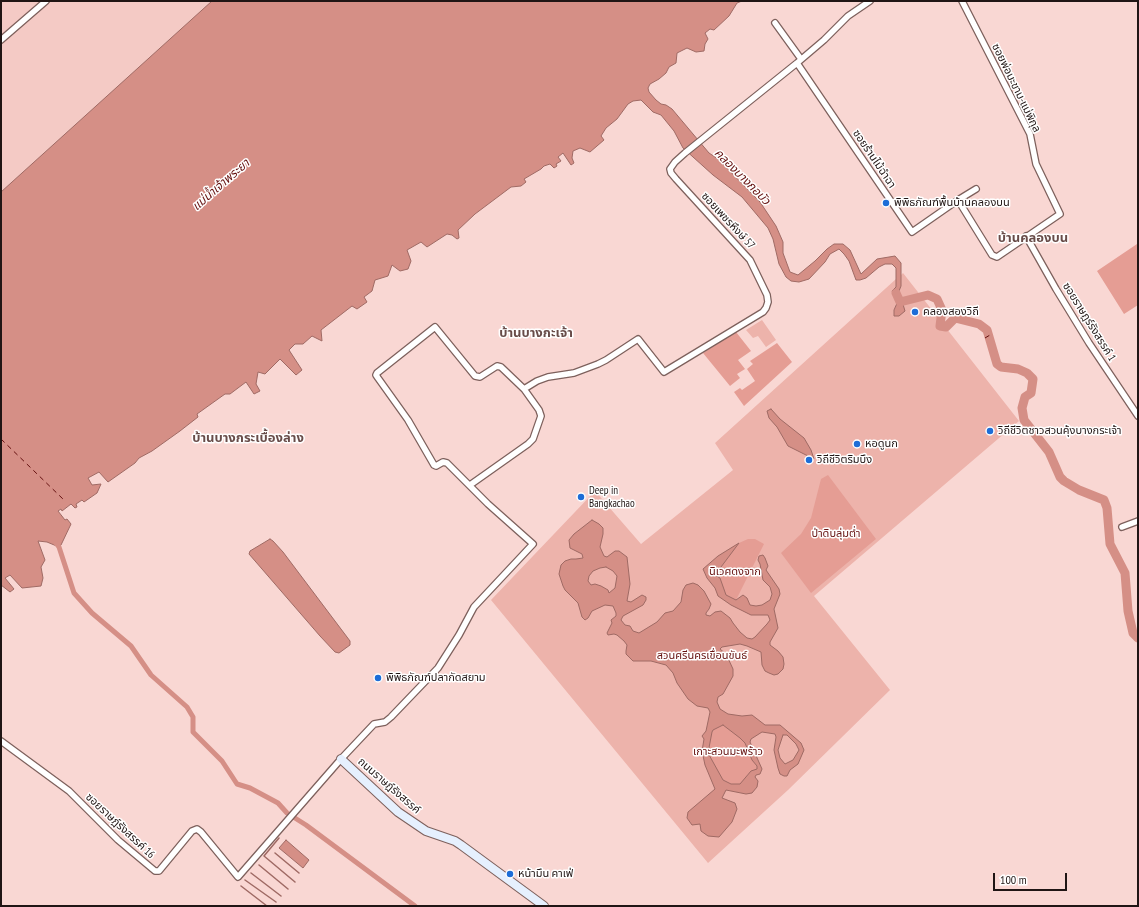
<!DOCTYPE html>
<meta charset="utf-8">
<style>
body{margin:0}
#map{position:relative;width:1139px;height:907px;overflow:hidden;background:#f9d7d3;font-family:"PT Sans Narrow",sans-serif}
canvas{display:block}
.frame{position:absolute;inset:0;border:2px solid #201514;pointer-events:none}
.scale{position:absolute;left:993px;top:873px;width:74px;height:18px;box-sizing:border-box;border:2px solid #201514;border-top:0;padding-left:5px;font-size:12px;line-height:14px;white-space:nowrap;color:#201514;-webkit-text-stroke:3px #fff;paint-order:stroke}
</style>
<div id="map">
<canvas width="1139" height="907"></canvas>
<div class="frame"></div>
<div class="scale">100 m</div>
</div>
<script>
const g = document.querySelector('canvas').getContext('2d');
g.lineJoin = 'round';
function fillPath(path, color) {
  g.fillStyle = color;
  g.fill(path, 'evenodd');
}
function toPath(rows) {
  const path = new Path2D();
  for (const r of rows) {
    path.moveTo(r[0], r[1]);
    for (let i = 2; i < r.length; i += 2) path.lineTo(r[i], r[i + 1]);
  }
  return path;
}
function stroke(path, color, width, dash) {
  g.strokeStyle = color;
  g.lineWidth = width;
  g.lineCap = dash ? 'butt' : 'round';
  g.setLineDash(dash || []);
  g.stroke(path);
}
function label(font, color, halo, rows, align = 'center') {
  g.font = font + ' "PT Sans Narrow","Noto Sans Thai",sans-serif';
  g.lineWidth = 3;
  g.setLineDash([]);
  g.textBaseline = 'middle';
  g.strokeStyle = halo;
  g.fillStyle = color;
  for (const [text, x, y, turn = 0] of rows) {
    g.save();
    g.translate(x, y);
    g.rotate((+turn || 0) * Math.PI / 180);
    g.textAlign = isNaN(turn) ? turn : align;
    if (halo) g.strokeText(text, 0, 0);
    g.fillText(text, 0, 0);
    g.restore();
  }
}
fillPath(toPath([
 [1,1,212,1,1,192]
]), '#f4cac5');
fillPath(toPath([
 [903,273,1019,421,814,596,890,690,788,790,708,863,491,600,595,491,641,544,733,470,715,443,896,279,896,287,892,291,898,301,894,310,899,316,899,291,901,286,901,275],
 [762,320,776,340,766,347,758,336,753,338,746,330]
]), '#edb3ab');
fillPath(toPath([
 [1137,244,1138,305,1124,314,1097,271],
 [736,332,751,351,738,360,745,369,737,374,740,378,730,386,703,353],
 [777,343,792,362,744,406,734,392,740,388,742,390,755,381,747,369,753,364,750,361],
 [828,475,876,539,811,593,781,553,801,534,811,518,821,479],
 [748,539,755,539,764,544,736,600,726,595,720,578,715,575,739,543],
 [723,725,740,738,745,743,752,760,757,766,757,769,748,774,743,782,740,784,731,784,723,780,708,753,712,732,713,730]
]), '#e59d94');
const water = toPath([
 [212,1,742,1,737,3,729,16,714,30,710,29,705,33,708,39,705,44,704,51,696,52,687,48,677,53,676,63,669,67,666,73,659,79,650,84,648,88,649,92,656,100,661,104,666,105,672,109,709,153,718,159,760,202,776,226,783,242,783,253,790,272,798,275,815,261,827,249,834,244,843,244,850,250,861,274,877,259,895,256,901,263,901,286,899,291,905,311,899,316,894,316,894,310,898,301,892,291,896,287,896,268,892,264,885,264,879,267,866,278,860,280,856,280,849,261,844,254,839,249,830,254,825,262,809,279,799,282,791,281,786,277,779,264,773,239,768,228,742,197,713,175,683,148,674,131,661,115,653,112,641,100,633,101,628,104,617,119,606,128,601,136,604,140,590,152,580,148,573,151,572,158,574,163,571,165,563,153,558,157,561,161,556,164,557,166,554,168,550,164,544,166,541,169,524,179,526,182,521,186,511,187,475,214,458,230,459,238,457,239,452,235,447,234,427,247,421,242,407,250,411,261,408,269,400,271,392,265,388,276,375,280,372,291,364,297,367,302,357,309,352,306,321,330,322,341,312,336,303,344,295,344,289,350,302,370,296,375,280,359,265,374,258,372,256,384,260,391,254,394,246,382,230,394,225,394,197,414,198,417,180,431,152,451,139,458,135,463,108,482,99,472,88,478,92,485,101,484,97,493,84,502,82,500,76,504,77,507,75,508,71,504,62,511,61,509,58,511,65,520,67,519,71,524,61,545,59,547,47,542,38,541,45,560,41,567,43,578,41,586,22,588,10,575,5,578,14,589,10,592,1,585,1,192,212,1],
 [771,409,780,419,804,438,811,450,814,459,788,446,777,427,769,418,767,411,771,409],
 [592,520,599,524,603,528,603,534,600,547,604,556,607,557,615,551,619,551,627,557,630,584,627,601,631,602,642,595,646,597,646,600,643,605,623,616,621,620,625,625,630,626,633,631,639,633,657,622,665,613,673,611,681,602,683,590,686,585,693,583,698,585,704,591,711,604,709,609,706,613,706,615,710,616,715,612,721,611,730,618,733,623,740,632,747,638,752,639,755,637,767,624,770,620,768,615,751,615,731,605,718,596,715,588,707,578,703,569,718,556,739,543,715,575,720,578,726,595,736,600,743,595,747,598,750,605,756,606,762,605,770,600,772,594,770,587,763,580,760,564,758,560,759,556,763,555,765,558,768,566,766,570,779,589,780,594,774,609,778,628,770,642,770,645,778,651,783,657,784,664,783,669,778,674,774,675,769,673,765,671,762,665,761,652,747,646,740,644,722,647,720,649,726,654,733,669,733,676,723,694,718,697,717,702,720,709,728,714,742,716,752,715,765,725,780,725,801,743,804,750,798,764,790,770,787,776,784,776,780,774,778,768,774,750,776,737,775,734,762,732,751,739,750,742,762,769,760,774,756,775,755,777,758,781,757,787,752,793,746,794,726,790,722,798,735,803,737,809,732,822,719,837,708,836,701,831,700,824,692,825,687,818,688,812,715,789,705,765,702,751,704,739,702,736,706,731,710,712,708,708,697,706,688,699,677,683,673,673,666,665,651,661,633,661,626,654,626,651,627,645,624,641,617,635,614,634,608,635,607,633,612,623,611,620,616,616,616,613,613,606,605,605,592,611,588,618,585,620,582,617,578,603,565,590,563,586,559,574,561,565,565,561,571,559,576,559,583,558,582,554,570,548,569,540,574,534,592,520],
 [606,567,613,571,617,576,615,588,609,593,608,590,601,586,595,584,591,585,588,581,589,576,593,571,600,568,606,567],
 [723,725,740,738,745,743,752,760,757,766,757,769,751,771,740,784,731,784,723,780,708,753,712,732,713,730,723,725],
 [783,735,787,735,796,744,799,750,793,760,785,764,780,758,778,750,783,735],
 [270,539,273,541,283,552,350,641,350,645,339,653,335,652,320,636,249,554,250,551,270,539],
 [286,840,309,860,303,868,279,848,286,840]
]);
fillPath(water, '#d58f86');
stroke(water, '#9f6a64', 1);
stroke(toPath([
 [279,838,264,856,295,882],
 [275,853,299,873],
 [259,865,288,889],
 [251,873,281,896],
 [245,880,276,902],
 [241,886,267,906]
]), '#9f6a64', 1.5);
stroke(toPath([
 [56,543,59,547,74,593,92,613,131,646,151,675,187,707,193,717,193,732,222,761,237,784,250,788,278,803,287,813,306,825,415,906]
]), '#d58f86', 5);
stroke(toPath([
 [896,293,900,302,928,295,937,299,942,310,940,326,946,327,955,318,979,324,987,330,997,364,1001,367,1018,369,1027,373,1033,379,1031,393,1025,397,1022,408,1024,420,1049,452,1060,477,1064,481,1079,490,1104,500,1107,508,1110,544,1125,573,1128,611,1133,633,1138,638]
]), '#d58f86', 9);
stroke(toPath([
 [985,338,990,335],
 [1,439,64,500]
]), '#651110', 1, [5, 4]);
const street = toPath([
 [775,23,801,59],
 [1,40,46,1],
 [797,63,912,232,958,200,992,255,997,257,1060,214,1036,164,1030,134,962,1],
 [958,200,976,189],
 [1026,236,1056,289,1089,343,1138,416],
 [524,389,537,381,548,377,574,373,598,364,606,360,638,339,664,372,763,312,766,308,768,302,767,295,750,260,676,179,671,173,670,169,675,162,685,153,797,63,824,40,848,16,870,1],
 [1122,527,1138,521],
 [1,741,69,791,118,840,155,871,159,871,192,831,197,829,201,832,238,877,341,759,374,724,385,722,391,717,438,668,459,635,474,607,533,544,488,504,447,463,443,462,436,466,434,465,408,420,378,378,376,375,377,373,435,327,475,376,480,377,497,366,501,367,524,389,539,410,541,416,533,439,528,444,470,485]
]);
const secondary = toPath([
 [341,759,398,812,426,831,455,841,461,845,544,906]
]);
stroke(street, '#7d605c', 8);
stroke(secondary, '#7d605c', 10);
stroke(street, '#fff', 5.5);
stroke(secondary, '#e6f0fe', 8);
for (const [x, y, r, color] of [
 [886,203,4,"#1d6dd7"],
 [915,312,4,"#1d6dd7"],
 [990,431,4,"#1d6dd7"],
 [857,444,4,"#1d6dd7"],
 [809,460,4,"#1d6dd7"],
 [581,497,4,"#1d6dd7"],
 [378,678,4,"#1d6dd7"],
 [510,874,4,"#1d6dd7"]
]) {
  const dot = new Path2D();
  dot.arc(x, y, r, 0, 2 * Math.PI);
  g.fillStyle = color;
  g.fill(dot);
  stroke(dot, '#fff', 1.5);
}
label('11px', '#201514', '#fff', [
 ["ซอยพ่อมะขาม-แม่พิกุล",1016,88,64],
 ["ซอยร้านไม้ฉำฉา",874,159,56],
 ["ซอยเพชรหึงษ์ 57",728,221,47],
 ["ซอยราษฎร์รังสรรค์ 1",1089,322,58],
 ["ถนนราษฎ์รังสรรค์",389,786,41],
 ["ซอยราษฎ์รังสรรค์ 16",120,826,43]
]);
label('11px', '#201514', '#fff', [
 ["พิพิธภัณฑ์พื้นบ้านคลองบน",894,203],
 ["คลองสองวิถี",923,312],
 ["วิถีชีวิตชาวสวนคุ้งบางกระเจ้า",998,431],
 ["หอดูนก",865,444],
 ["วิถีชีวิตริมบึง",817,460],
 ["Deep in",589,491],
 ["Bangkachao",589,504],
 ["พิพิธภัณฑ์ปลากัดสยาม",386,678],
 ["หน้ามึน คาเฟ่",518,874]
], 'left');
label('11px', '#661210', '#fff', [
 ["ป่าดิบลุ่มต่ำ",836,534],
 ["นิเวศดงจาก",735,572],
 ["สวนศรีนครเขื่อนขันธ์",702,656],
 ["เกาะสวนมะพร้าว",728,752]
]);
label('italic 12px', '#651110', '#fff', [
 ["คลองบางกอบัว",742,177,45],
 ["แม่น้ำเจ้าพระยา",221,185,-41]
]);
label('bold 13px', '#684c49', '#fff', [
 ["บ้านคลองบน",1033,238],
 ["บ้านบางกะเจ้า",536,333],
 ["บ้านบางกระเบื้องล่าง",248,438]
]);
</script>
